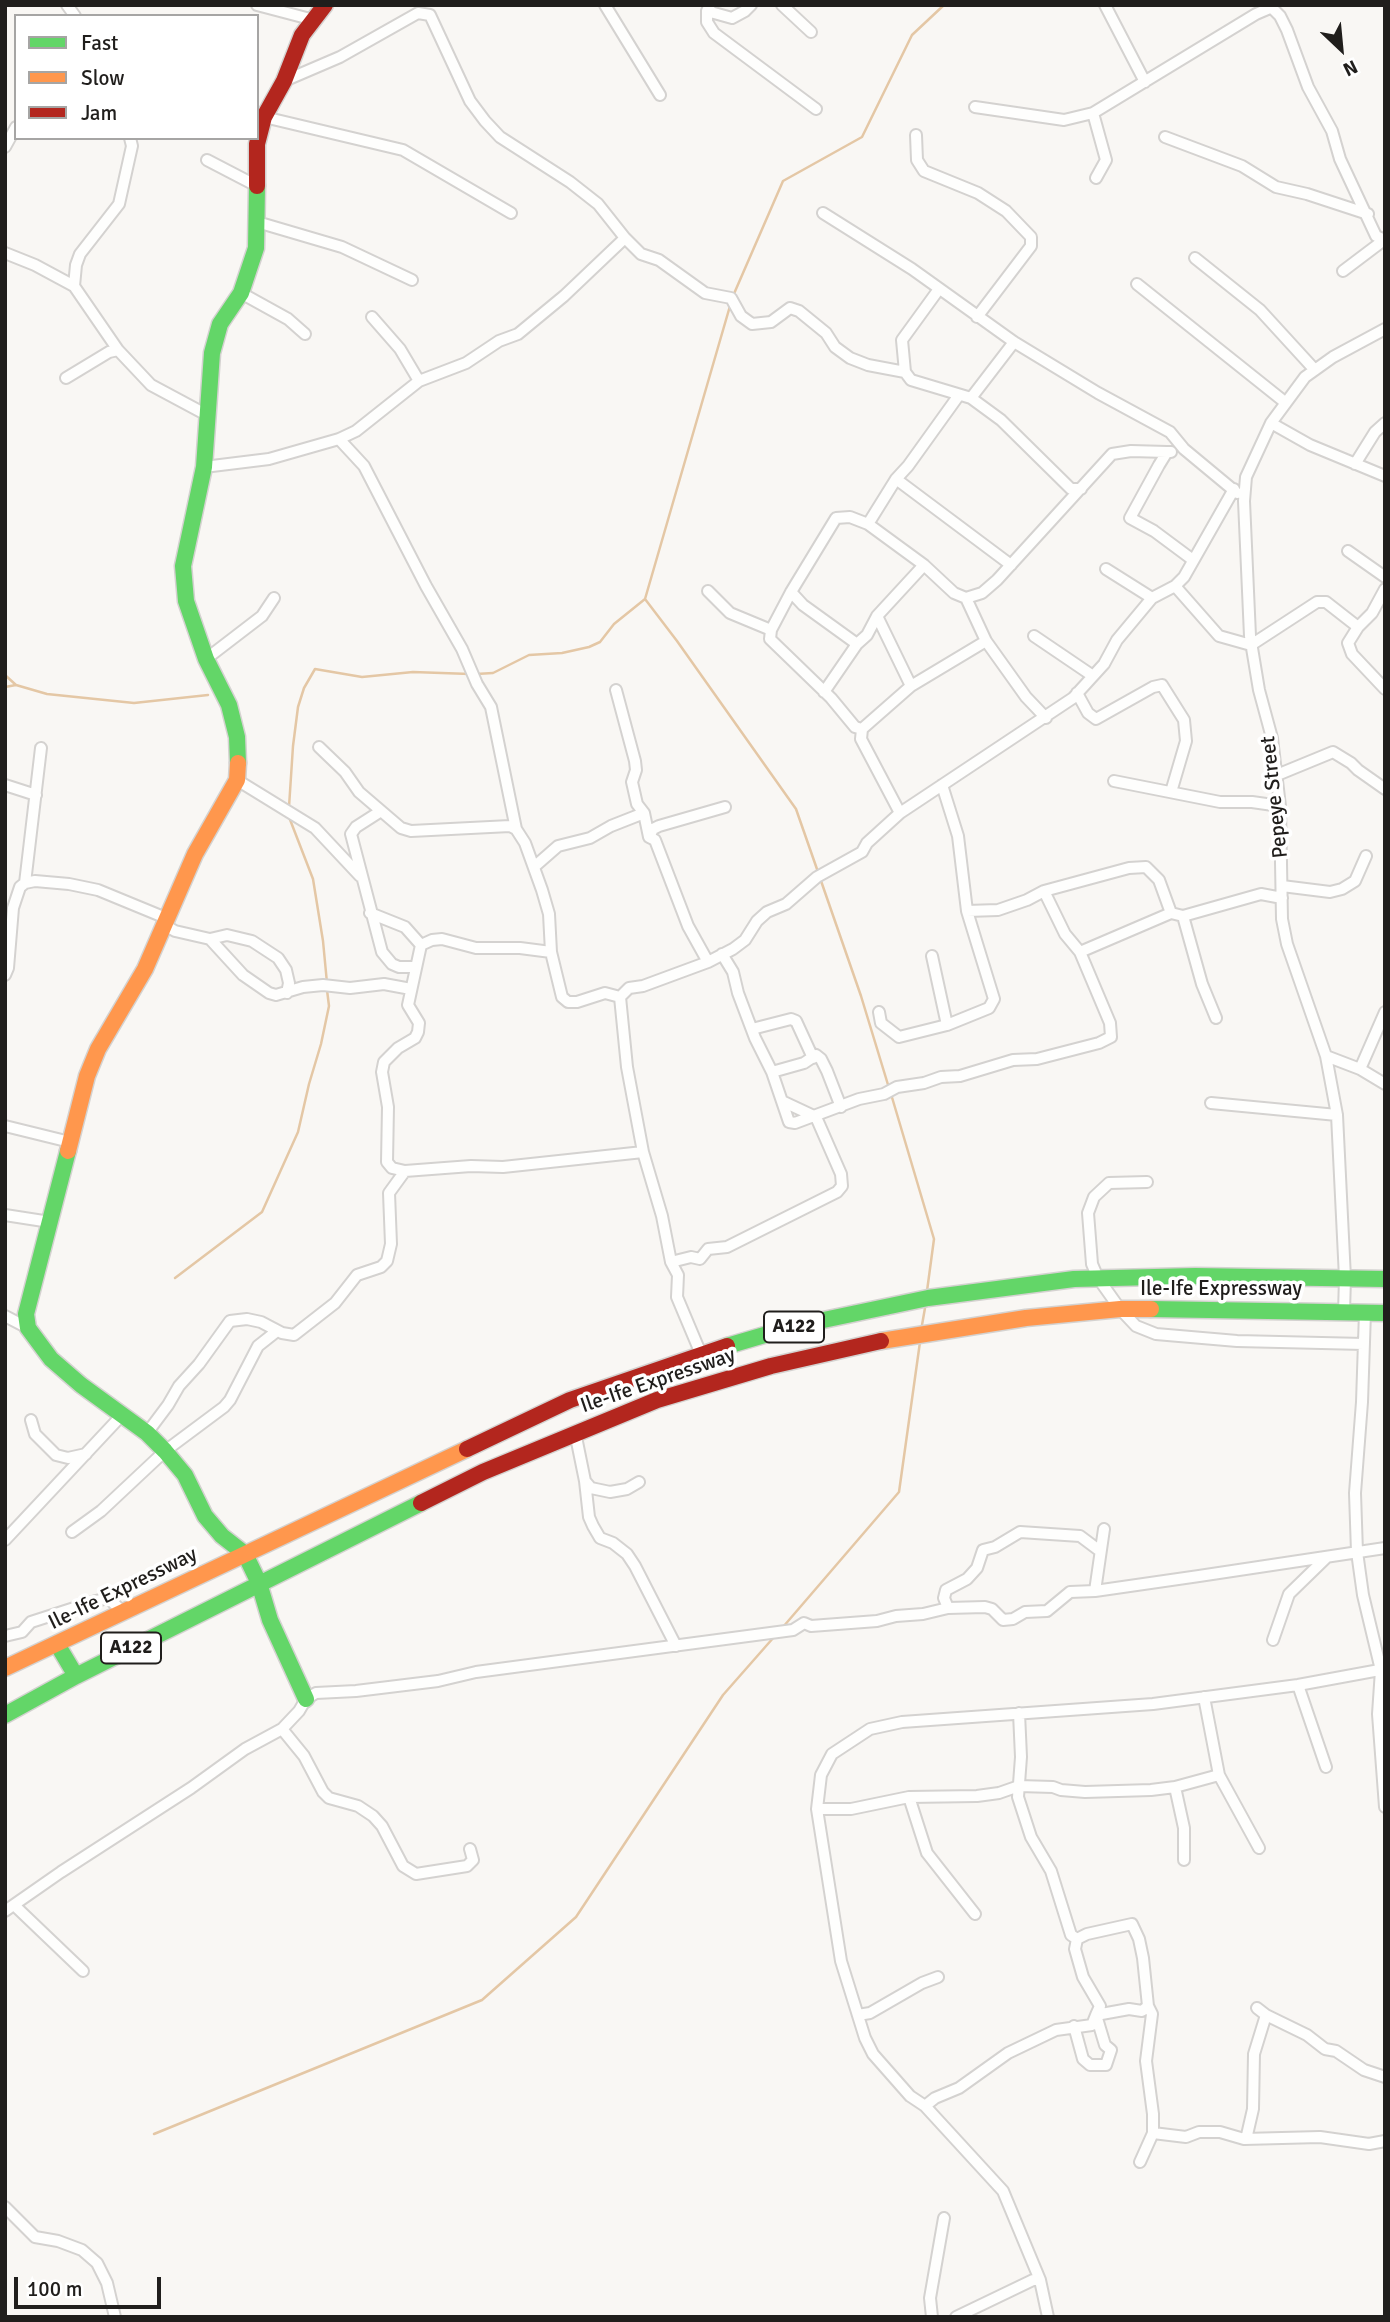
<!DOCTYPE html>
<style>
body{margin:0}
#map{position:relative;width:1390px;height:2322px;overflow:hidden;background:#f9f7f4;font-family:Signika,sans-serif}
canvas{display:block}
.frame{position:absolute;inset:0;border:7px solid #201e1c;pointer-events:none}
.legend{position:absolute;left:14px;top:14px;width:245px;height:126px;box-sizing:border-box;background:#fff;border:2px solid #a6a5a4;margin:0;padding:9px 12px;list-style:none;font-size:21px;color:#201e1c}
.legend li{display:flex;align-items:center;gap:14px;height:35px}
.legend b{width:35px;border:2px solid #a6a5a4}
.north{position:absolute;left:1306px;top:14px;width:70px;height:70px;-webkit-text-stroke:5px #fff;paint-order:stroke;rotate:154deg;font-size:19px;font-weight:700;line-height:28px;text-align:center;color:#201e1c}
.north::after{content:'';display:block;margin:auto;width:24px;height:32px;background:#201e1c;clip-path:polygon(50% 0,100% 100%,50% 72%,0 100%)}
.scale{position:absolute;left:14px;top:2277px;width:147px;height:32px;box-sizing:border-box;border:4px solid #201e1c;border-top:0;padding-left:9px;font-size:21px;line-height:24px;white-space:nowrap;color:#201e1c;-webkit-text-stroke:5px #fff;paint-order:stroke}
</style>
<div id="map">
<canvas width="1390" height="2322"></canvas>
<div class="frame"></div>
<ul class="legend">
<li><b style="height:9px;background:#63d668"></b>Fast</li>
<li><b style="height:9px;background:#ff974d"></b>Slow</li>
<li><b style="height:9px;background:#b3261e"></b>Jam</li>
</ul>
<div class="north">N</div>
<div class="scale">100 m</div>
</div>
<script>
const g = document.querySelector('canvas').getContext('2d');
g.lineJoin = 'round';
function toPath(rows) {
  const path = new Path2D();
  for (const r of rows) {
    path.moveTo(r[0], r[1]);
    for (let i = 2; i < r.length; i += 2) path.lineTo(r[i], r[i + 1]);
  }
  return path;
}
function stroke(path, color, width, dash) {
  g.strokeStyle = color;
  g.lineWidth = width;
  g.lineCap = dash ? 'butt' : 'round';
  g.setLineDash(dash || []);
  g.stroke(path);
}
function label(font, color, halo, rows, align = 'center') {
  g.font = font + ' Signika,sans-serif';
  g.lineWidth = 7;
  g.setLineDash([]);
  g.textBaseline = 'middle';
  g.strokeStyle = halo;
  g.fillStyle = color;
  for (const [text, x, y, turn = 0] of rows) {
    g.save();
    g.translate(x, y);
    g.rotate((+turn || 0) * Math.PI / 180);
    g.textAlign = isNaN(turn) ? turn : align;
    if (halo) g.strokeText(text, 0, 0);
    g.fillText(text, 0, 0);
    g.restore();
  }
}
stroke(toPath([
 [733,296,783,181,862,137,912,35,944,5],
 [645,599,677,641,796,809,818,872],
 [476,674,493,673,529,655,562,653,589,647,600,642,614,624,645,599,730,306],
 [5,675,16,685],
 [5,687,16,685,47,694,134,703,208,695],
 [289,807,293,746,298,707,304,688,315,669,362,677,413,672,470,674],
 [289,817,313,879,323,941,327,983],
 [820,878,861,996,889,1088],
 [891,1094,934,1239,927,1291],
 [175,1278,262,1212,298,1132,309,1084,321,1044,329,1006,327,990],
 [922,1325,925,1308],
 [783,1627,899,1492,920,1342],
 [154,2134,482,2000,576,1917,723,1695,774,1637]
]), '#e4c7a5', 2.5);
const street = toPath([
 [67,5,75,16],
 [257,5,314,20],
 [605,5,660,95],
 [710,5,707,11,707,22,714,33,816,109],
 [782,5,811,32],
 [1105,5,1145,82],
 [1269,5,1280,16,1287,30,1308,87,1332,131,1340,159,1376,236,1385,240],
 [707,11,732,18,745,11,751,5],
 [284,81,340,57,418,13,430,15,470,101,485,121,500,137,570,182,598,204,625,238],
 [975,107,1064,120,1093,113,1256,14,1270,8],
 [1093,113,1106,160,1096,178],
 [264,117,403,150,511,213],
 [916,135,917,160,924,171,978,193,1006,211,1031,237,1031,246,977,317],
 [1165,137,1242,166,1276,187,1307,194,1368,214],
 [5,147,16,127],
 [207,160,257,186],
 [823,213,912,269,1014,342,1098,393,1170,432,1184,449,1237,493],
 [257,222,342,247,412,280],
 [5,253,35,265,74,286],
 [1195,258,1260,310,1314,369],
 [1343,271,1384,240],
 [1137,284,1286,403],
 [939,289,902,340,905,372,911,380,971,398,1001,420,1071,489,1081,489],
 [241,293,288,319,305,334],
 [372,317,400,349,419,381],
 [118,350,74,286,76,265,80,254,119,204,132,146,130,138],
 [66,378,109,352,118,350,151,385,207,415],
 [971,398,1014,342],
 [1271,423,1310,445,1385,476],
 [339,439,364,466,426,586,462,649,477,684,491,707,516,829],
 [1171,452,1167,452,1159,465,1130,518,1154,531,1193,560],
 [1355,464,1375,432,1385,423],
 [204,467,269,459,339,439,356,431,419,381,466,363,499,341,518,334,564,296,625,238,641,254,659,260,705,293,731,298,741,316,752,324,771,322,790,308,799,311,826,333,835,347,850,358,868,365,905,372],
 [896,479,1011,565],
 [868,524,896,479,908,466,959,395],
 [1348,551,1385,577],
 [1106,569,1152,598],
 [1175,586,1219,636,1251,645,1317,602,1326,602,1358,627],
 [1385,589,1372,613,1358,627,1348,643,1352,654,1385,689],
 [708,591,730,613,771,630],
 [791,592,803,605,857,644,867,635,877,616,924,565],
 [966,598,986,641,1026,697,1046,718],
 [877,616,911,686],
 [1034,636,1093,676],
 [206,659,262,616,274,598],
 [616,690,635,761,636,770,632,782,637,804,644,813,649,837,655,840,688,926,708,962],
 [824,692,857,644],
 [1077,693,1088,713,1096,719,1153,687,1162,685,1184,720,1186,741,1171,792],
 [862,729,855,727,831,698,770,639,771,630,791,592,836,518,850,517,868,524,924,565,954,593,966,598,982,593,997,580,1112,454,1131,451,1167,452],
 [319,747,345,772,359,792,401,828,411,831,510,826,516,829,525,843,542,890,549,914,551,952,562,997,568,1002,577,1002,605,993,620,997],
 [1277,775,1333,752,1351,763,1358,770,1385,789],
 [237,780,315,828,360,876],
 [1114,781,1220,802,1252,802,1280,806],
 [5,785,36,795],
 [381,811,356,827,351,834,382,952,392,964,399,967,415,967],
 [900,813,861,739,862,729,911,686,986,641],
 [649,837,653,829,659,826,725,807],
 [534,867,558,846,590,838,611,826,644,813],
 [25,883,41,748],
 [1282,886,1330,892,1342,889,1355,881,1366,856],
 [1044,891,1065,934,1080,952],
 [967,911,998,910,1027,900,1044,891,1129,868,1146,867,1159,880,1171,913],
 [370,913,405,927,421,945],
 [1183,916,1202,984,1216,1018],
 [163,924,175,931,210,939,243,975,269,993,276,995,303,987,323,985,350,988,384,984,411,989],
 [210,939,227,935,252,941,278,958,286,970,289,983,287,993],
 [551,952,520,948,476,948,442,939,432,940,421,945,408,1005,419,1023,418,1032,415,1038,398,1048,384,1062,382,1072,388,1107,387,1162,392,1168,405,1171,471,1166,503,1167,643,1152],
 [722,954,733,972,738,993,755,1038,772,1072,789,1122,795,1123,859,1099,884,1094,897,1087,924,1083,941,1077,960,1076,1013,1060,1037,1059,1099,1043,1111,1037,1110,1023,1080,952,1171,913,1183,916,1261,894,1282,898],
 [932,956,947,1025],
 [5,975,8,968,13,908,20,887,25,883,35,881,69,884,98,890,166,918],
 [620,997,629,988,643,986,708,962,733,949,745,940,757,921,767,912,786,904,817,877,862,852,867,843,900,813,1073,698,1104,664,1117,640,1152,598,1175,586,1184,577,1234,489],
 [620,997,627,1067,643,1152,662,1216,671,1262,678,1275,677,1297,701,1354],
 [879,1012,881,1023,899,1037,947,1025,989,1008,994,999,967,911,958,836,942,785],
 [752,1029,791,1019,796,1021,813,1058],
 [1326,1056,1360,1069,1385,1084],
 [1360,1069,1385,1012],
 [772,1072,804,1063,816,1055,821,1059,827,1071,841,1107],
 [1211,1103,1337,1115],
 [5,1126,70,1142],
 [1147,1182,1109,1183,1094,1197,1088,1213,1092,1264,1098,1278,1120,1309,1136,1326,1156,1334,1237,1341,1364,1344],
 [5,1215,50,1222],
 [671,1262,691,1257,700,1259,708,1249,727,1247,837,1192,842,1186,841,1174,816,1117,784,1102],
 [1344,1312,1345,1278,1337,1115,1326,1056,1287,944,1282,919,1280,806,1272,738,1259,690,1250,636,1244,501,1246,477,1271,423,1305,377,1333,357,1385,329],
 [1365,1312,1362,1402,1355,1493,1357,1552,1363,1595,1381,1670,1378,1714,1385,1807],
 [5,1316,28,1328],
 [31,1420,35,1434,56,1455,68,1458,86,1454],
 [575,1432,585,1481,591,1488,610,1492,627,1489,639,1482],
 [147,1433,168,1405,179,1386,199,1364,230,1321,247,1319,261,1322,282,1333,294,1335,335,1303,357,1275,381,1267,387,1261,391,1244,389,1193,405,1171],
 [585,1481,589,1517,593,1526,600,1538,613,1543,627,1554,635,1566,676,1646],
 [72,1532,101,1511,165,1451,224,1407,230,1400,258,1346,277,1331],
 [5,1540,122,1415],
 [1095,1591,1104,1529],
 [948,1608,944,1598,946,1590,967,1579,977,1568,983,1550,995,1547,1020,1532,1080,1536,1100,1551],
 [5,1636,22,1632,31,1622,96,1601,108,1598,123,1612],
 [1273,1640,1289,1594,1327,1557],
 [1298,1685,1326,1767],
 [1204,1697,1219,1775,1259,1848],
 [1019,1713,1021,1757,1018,1797,1031,1837,1051,1871,1071,1935,1077,1939,1075,1949,1083,1977,1100,2006,1096,2015,1105,2045,1111,2050,1106,2065,1090,2065,1083,2059,1074,2026],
 [282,1729,304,1756,323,1792,329,1798,358,1806,373,1816,382,1826,403,1866,416,1874,467,1866,473,1860,470,1849],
 [1175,1787,1184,1828,1184,1860],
 [909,1797,977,1796,999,1793,1019,1786,1053,1787,1061,1790,1085,1792,1151,1790,1175,1787,1219,1775],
 [817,1809,851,1809,909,1797,927,1853,975,1914],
 [14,1905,83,1971],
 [5,1911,61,1872,191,1788,245,1749,282,1729,299,1711,306,1699,316,1693,356,1691,438,1681,476,1672,778,1632,793,1630,804,1623,811,1626,877,1621,896,1616,923,1614,948,1608,985,1607,992,1609,1003,1620,1013,1619,1025,1612,1047,1611,1070,1592,1095,1591,1199,1576,1385,1548],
 [1257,2008,1266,2015,1307,2035,1325,2049,1336,2051,1364,2070,1385,2077],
 [858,2015,870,2013,922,1983,938,1977],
 [925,2106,935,2098,959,2088,1008,2053,1056,2030,1092,2025,1096,2015,1129,2009,1142,2011,1148,2006,1143,1958,1139,1939,1132,1924,1087,1934,1077,1939],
 [1153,2133,1186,2137,1199,2132,1220,2132,1244,2139,1320,2137,1369,2144,1385,2141],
 [1244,2139,1247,2135,1253,2109,1254,2054,1266,2015],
 [1140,2162,1153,2133,1153,2114,1146,2061,1152,2014,1148,2006],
 [5,2207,35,2237,58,2241,82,2250,97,2263,107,2283,115,2317],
 [932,2317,930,2298,944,2218],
 [956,2317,1033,2280,1040,2280],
 [1048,2317,1040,2280,1003,2191,925,2106,910,2096,873,2054,865,2038,841,1961,817,1809,821,1775,832,1754,870,1729,902,1722,1153,1704,1298,1685,1385,1669]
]);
const fast = toPath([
 [238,763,237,737,229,705,206,659,186,601,183,566,204,467,212,353,220,324,241,293,256,248,257,186],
 [68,1151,26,1314,28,1328,51,1359,81,1385,147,1433,165,1451,185,1475,205,1516,222,1536,245,1554,259,1583,270,1620,306,1699],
 [1151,1309,1385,1313],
 [727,1346,795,1326,928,1298,1074,1279,1195,1276,1385,1279],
 [57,1644,76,1676],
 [5,1715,76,1676,421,1503]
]);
const slow = toPath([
 [68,1151,87,1076,98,1049,145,969,195,854,237,780,238,763],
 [881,1341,1026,1318,1120,1309,1151,1309],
 [5,1668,467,1449]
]);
const jam = toPath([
 [257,186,257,144,264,117,284,81,302,35,325,5],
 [467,1449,570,1400,727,1346],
 [421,1503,483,1472,657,1400,771,1366,881,1341]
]);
stroke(street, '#d4d2d0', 14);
stroke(fast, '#d4d2d0', 19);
stroke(slow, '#d4d2d0', 19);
stroke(jam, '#d4d2d0', 19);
stroke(street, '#fefefd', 10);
stroke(fast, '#63d668', 16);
stroke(slow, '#ff974d', 16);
stroke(jam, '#b3261e', 16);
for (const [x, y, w] of [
 [794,1327,60],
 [131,1648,60]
]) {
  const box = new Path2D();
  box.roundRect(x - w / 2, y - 15.5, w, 31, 5);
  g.fillStyle = '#fff';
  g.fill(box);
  stroke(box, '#201e1c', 2);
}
label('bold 19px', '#201e1c', null, [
 ["A122",794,1327],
 ["A122",131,1648]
]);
label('21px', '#201e1c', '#fff', [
 ["Pepeye Street",1275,797,-96],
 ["Ile-Ife Expressway",1221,1289],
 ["Ile-Ife Expressway",658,1381,-19],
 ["Ile-Ife Expressway",123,1589,-26]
]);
</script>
